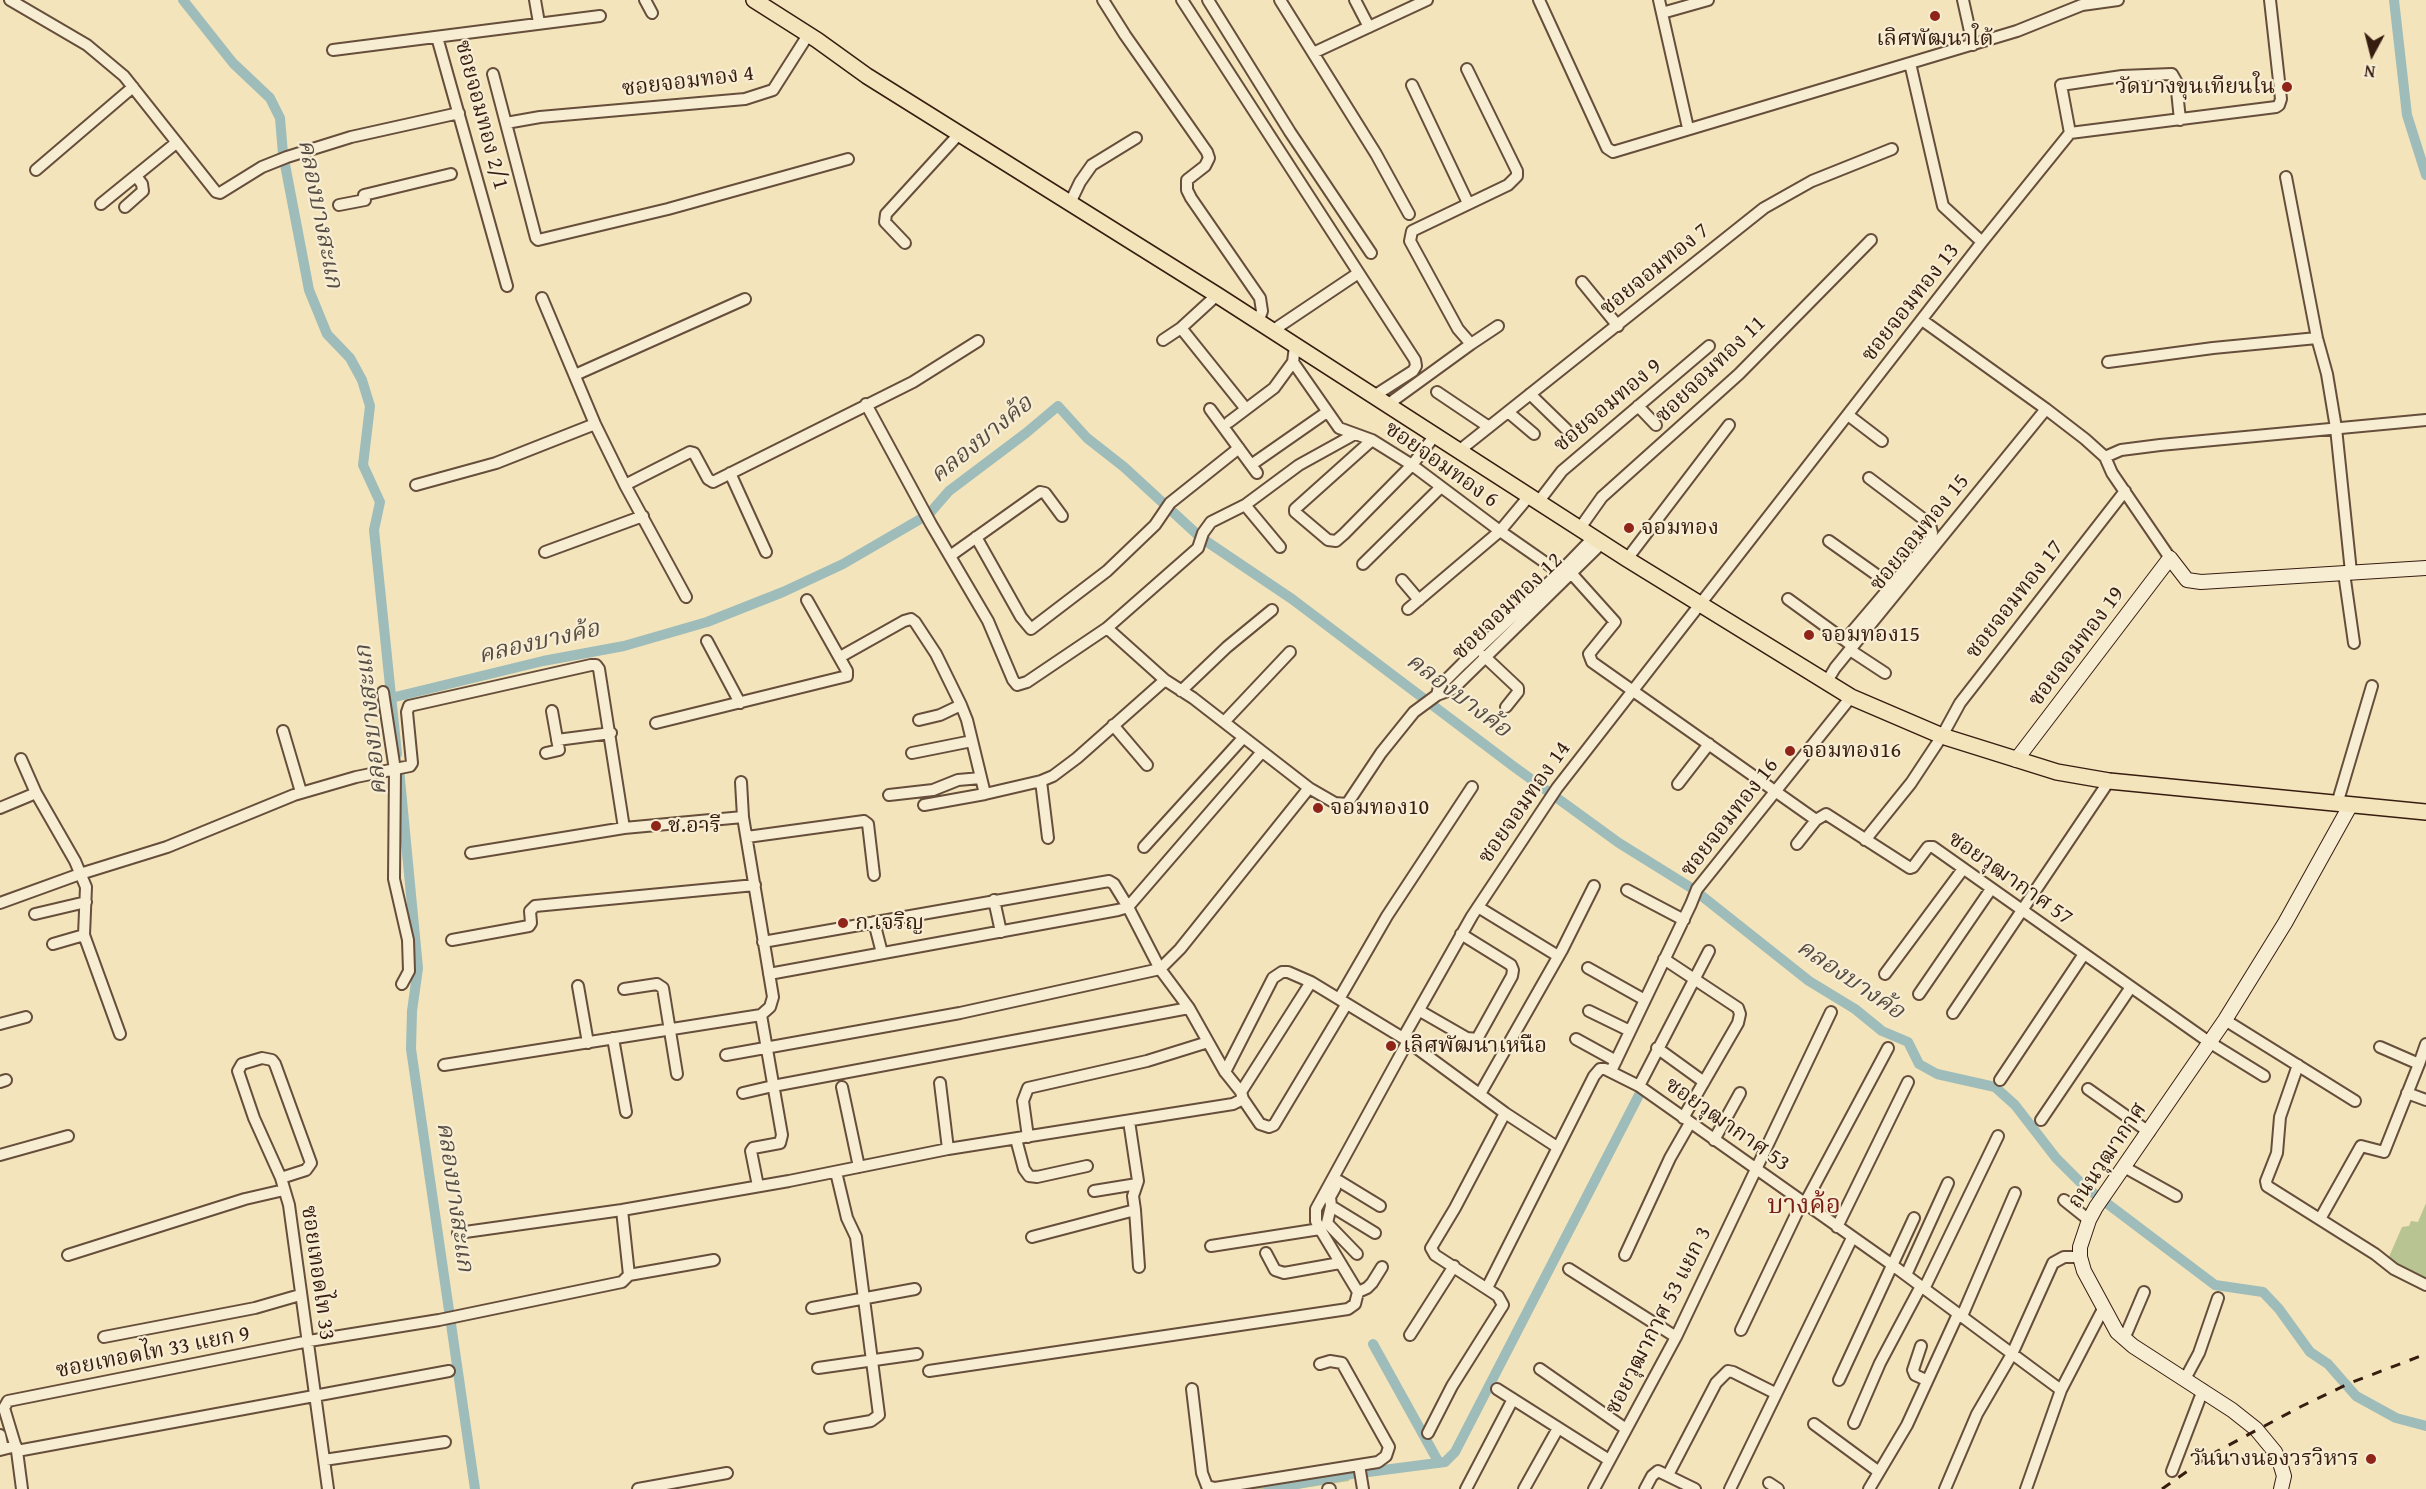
<!DOCTYPE html>
<meta charset="utf-8">
<style>
body{margin:0}
#map{position:relative;width:2426px;height:1489px;overflow:hidden;background:#f3e4bc;font-family:"Gentium Book Plus",serif}
canvas{display:block}
.north{position:absolute;left:2342px;top:24px;width:60px;height:60px;-webkit-text-stroke:4px #f7edd3;paint-order:stroke;rotate:187deg;font-size:16px;font-weight:700;line-height:24px;text-align:center;color:#371c10}
.north::after{content:'';display:block;margin:auto;width:21px;height:27px;background:#371c10;clip-path:polygon(50% 0,100% 100%,50% 72%,0 100%)}
</style>
<div id="map">
<canvas width="2426" height="1489"></canvas>
<div class="north">N</div>
</div>
<script>
const g = document.querySelector('canvas').getContext('2d');
g.lineJoin = 'round';
function fillPath(path, color) {
  g.fillStyle = color;
  g.fill(path, 'evenodd');
}
function toPath(rows) {
  const path = new Path2D();
  for (const r of rows) {
    path.moveTo(r[0], r[1]);
    for (let i = 2; i < r.length; i += 2) path.lineTo(r[i], r[i + 1]);
  }
  return path;
}
function stroke(path, color, width, dash) {
  g.strokeStyle = color;
  g.lineWidth = width;
  g.lineCap = dash ? 'butt' : 'round';
  g.setLineDash(dash || []);
  g.stroke(path);
}
function label(font, color, halo, rows, align = 'center') {
  g.font = font + ' "Gentium Book Plus","Noto Serif Thai",serif';
  g.lineWidth = 4.5;
  g.setLineDash([]);
  g.textBaseline = 'middle';
  g.strokeStyle = halo;
  g.fillStyle = color;
  for (const [text, x, y, turn = 0] of rows) {
    g.save();
    g.translate(x, y);
    g.rotate((+turn || 0) * Math.PI / 180);
    g.textAlign = isNaN(turn) ? turn : align;
    if (halo) g.strokeText(text, 0, 0);
    g.fillText(text, 0, 0);
    g.restore();
  }
}
fillPath(toPath([
 [2426,1203,2426,1281,2408,1273,2388,1259,2402,1227,2409,1226,2411,1221,2418,1222],
 [1347,1470,1349,1481,1297,1489,1237,1489]
]), '#b8c593');
stroke(toPath([
 [183,0,233,63,270,98,280,118,283,154,309,290,327,334,350,358,362,380,370,406,363,465,380,502,374,530,397,754],
 [2394,0,2407,115,2426,175],
 [391,698,543,661,624,646,707,622,783,592,843,564,929,514,949,491,1026,433,1058,406,1087,438,1124,467,1200,537,1292,599,1513,766,1619,843,1693,889,1809,981,1855,1009,1882,1031,1908,1042,1919,1064,1937,1074,1995,1087,2015,1105,2056,1158,2084,1186,2215,1285,2263,1292,2279,1309,2310,1352,2328,1364,2356,1396,2396,1418,2426,1426],
 [399,769,418,968,412,1011,411,1049,475,1489],
 [1373,1344,1439,1463],
 [1368,1472,1445,1462,1455,1452,1640,1093],
 [1269,1489,1352,1474]
]), '#9ebcb9', 10);
const street = toPath([
 [10,0,87,45,124,76,216,192,220,193,262,167,287,157,351,137,459,113],
 [535,0,539,23],
 [645,0,652,13],
 [1103,0,1125,35,1207,152,1209,158,1205,166,1187,180,1187,190,1191,198,1260,298,1262,311,1258,322],
 [1182,0,1415,360,1416,366,1413,371,1374,396],
 [1208,0,1290,132,1371,253],
 [1280,0,1376,154,1409,214],
 [1355,0,1369,27],
 [1539,0,1607,148,1613,152,2017,31,2082,5,2118,0],
 [1659,0,1688,128],
 [1963,0,1973,45],
 [1662,13,1708,0],
 [437,37,507,286],
 [333,50,600,16],
 [1313,53,1427,0],
 [1910,63,1943,206,1982,242],
 [493,74,536,238,538,240,668,209,848,159],
 [1412,85,1468,203],
 [506,123,540,117,745,99,773,90,808,35],
 [2070,133,2061,85,2122,76,2172,74,2176,81,2180,120],
 [36,170,133,87],
 [2286,177,2317,338,2327,374,2336,428,2351,572],
 [364,195,451,174],
 [1070,203,1080,182,1092,165,1136,138],
 [101,204,176,143],
 [339,205,365,200],
 [125,207,143,191,142,184,136,176],
 [905,243,885,222,886,214,959,134],
 [1582,282,1618,326],
 [542,298,595,424,625,485,686,597],
 [1922,320,2046,409,2085,439,2105,457,2112,473,2170,558],
 [1181,328,1246,409],
 [1272,331,1357,274],
 [1163,340,1181,328,1217,295],
 [1471,344,1498,326],
 [1295,346,1293,362,1339,428,1372,440,1412,465,1500,531,1566,577],
 [2108,362,2213,348,2317,338],
 [575,375,745,299],
 [1437,392,1489,427],
 [1530,394,1566,429],
 [866,404,931,524,988,621,1013,680,1017,685,1027,682,1107,628,1198,548,1203,533,1211,522,1245,505,1299,465,1355,434],
 [1387,405,1471,344,1458,329,1410,241,1412,231,1508,185,1517,176,1517,171,1467,69],
 [1638,406,1656,425],
 [1210,409,1257,473],
 [1508,412,1534,434],
 [1848,415,1882,441],
 [1229,422,1274,388,1293,362],
 [1372,440,1295,509,1295,512,1328,540,1336,541,1344,534,1412,465,1436,434],
 [1460,450,1764,208,1812,181,1892,149],
 [2105,457,2121,450,2160,445,2426,420],
 [1251,465,1327,412],
 [730,473,766,552],
 [416,485,496,463,595,424],
 [625,485,690,452,694,453,708,479,713,482,913,382,978,341],
 [1539,501,1562,471,1709,346],
 [1245,505,1280,547],
 [1580,528,1602,497,1739,374,1871,240],
 [976,537,1021,617,1031,629,1107,571,1155,525,1170,503,1239,448],
 [1829,541,1891,585],
 [545,552,643,516],
 [950,556,1040,492,1045,493,1062,516],
 [1627,559,1729,425],
 [1363,564,1440,488],
 [1571,573,1615,622,1589,654,1592,662,1816,820],
 [2344,573,2354,643],
 [1402,580,1419,600],
 [1788,599,1850,644],
 [1408,609,1500,531,1530,495],
 [1107,628,1165,680,1193,698,1309,788,1335,803,1347,804,1381,753,1414,712,1437,695,1453,689,1602,543],
 [1845,640,1930,540,1932,533,1930,524,1869,478],
 [707,641,740,703],
 [1850,650,1885,673],
 [1484,656,1518,688,1518,692,1506,707],
 [840,657,904,621,911,619,915,622,936,654,961,705,967,720,985,794,1041,781,1053,776,1077,758,1165,680],
 [1826,683,1835,668,2046,409],
 [1181,691,1227,647,1272,610],
 [383,692,395,770,394,879,408,940,409,971,402,984],
 [1437,695,1439,687,1462,664,1560,572,1594,537],
 [919,720,940,715,961,705],
 [1224,722,1290,652],
 [656,723,847,676,847,671,807,600],
 [1113,725,1147,765],
 [283,731,301,792],
 [557,740,611,733],
 [546,753,559,750,552,711],
 [912,753,972,741],
 [21,759,36,793,75,861,86,887,84,935,120,1034],
 [1041,781,1048,838],
 [1678,784,1709,744],
 [889,795,933,790,958,780,981,778],
 [2337,804,2372,686],
 [924,805,985,794],
 [0,808,36,793],
 [747,837,864,821,868,824,874,875],
 [1865,840,1911,783,1942,736,1960,703,2125,491],
 [1797,844,1816,820,1826,814,1910,868,1913,867,1928,847,1933,847,2209,1042,2264,1076],
 [1144,847,1243,738],
 [471,853,624,828,743,817],
 [1627,890,1684,920],
 [994,900,1001,932],
 [0,903,80,874,167,847,294,795,356,777,410,766,412,763,407,712,409,706,591,665,596,665,599,669,624,828],
 [1478,907,1558,956],
 [35,914,86,902],
 [874,922,882,953],
 [452,940,529,926,531,923,530,911,535,906,755,885],
 [763,942,1109,881,1114,884,1128,907,1160,969,1189,1008,1225,1072,1241,1092,1243,1099,1260,1124,1269,1127,1274,1125,1346,1005],
 [53,944,84,935],
 [1664,959,1738,1008,1740,1014,1738,1023,1683,1118],
 [1588,968,1645,1000],
 [769,974,1118,910,1128,907,1261,753],
 [1885,974,1963,869],
 [578,986,588,1043],
 [624,989,657,984,663,988,677,1074],
 [1919,994,1991,889],
 [1339,999,1387,916,1472,787],
 [1420,1011,1467,1038,1477,1039,1512,976,1513,970,1511,965,1461,934],
 [1589,1011,1630,1031],
 [1953,1013,2109,781],
 [2225,1020,2355,1101],
 [0,1024,26,1017],
 [613,1038,626,1112],
 [1403,1038,1472,916,1557,788,1982,242,2070,133,2276,107,2279,105,2281,99,2270,0],
 [1576,1039,1616,1061],
 [2380,1047,2419,1064,2426,1044],
 [1657,1048,1704,1082],
 [726,1055,960,1013,1160,969,1180,949,1309,788],
 [444,1065,761,1015,770,1007,773,997,743,817,741,782],
 [2298,1065,2280,1117,2277,1153,2266,1181,2267,1186,2375,1254,2394,1269,2426,1285],
 [1611,1071,1691,904,1697,889,1851,697],
 [1225,1072,1273,978,1282,972,1288,972,1311,982,1403,1038,1505,1113,1557,1147],
 [2000,1080,2084,954],
 [0,1082,6,1080],
 [940,1083,948,1149],
 [1639,1086,1709,951],
 [842,1087,859,1167],
 [2088,1089,2149,1132],
 [1241,1092,1311,982],
 [743,1093,773,1086,1189,1008],
 [2407,1093,2426,1100],
 [1480,1094,1562,950,1594,886],
 [2041,1120,2131,987],
 [1028,1137,1023,1101,1028,1088,1147,1061,1208,1042],
 [1016,1139,1024,1169,1029,1176,1037,1177,1087,1166],
 [1714,1140,1740,1093],
 [0,1155,68,1136],
 [2124,1167,2176,1196],
 [281,1178,306,1170,311,1163,275,1064,272,1060,262,1058,242,1064,238,1071,254,1118,281,1178,289,1205,328,1489],
 [1339,1181,1380,1206],
 [758,1186,751,1151,753,1148,780,1143,782,1135,761,1015],
 [1335,1188,1330,1197,1331,1206,1327,1223,1357,1254],
 [1094,1191,1137,1184],
 [2064,1200,2089,1220],
 [1805,1203,1888,1048],
 [1331,1206,1375,1233],
 [1135,1210,1139,1267],
 [2320,1219,2361,1146,2384,1152,2419,1064],
 [1837,1227,1908,1082],
 [458,1233,622,1210,789,1181,948,1149,1233,1104,1243,1099],
 [1032,1237,1135,1210,1133,1196,1138,1181,1129,1121],
 [1211,1246,1320,1229],
 [1266,1253,1275,1270,1284,1273,1340,1263],
 [68,1255,245,1199,284,1190],
 [1625,1255,1670,1158,1690,1123],
 [1569,1269,1676,1337],
 [629,1275,714,1260],
 [1906,1275,1948,1183],
 [1487,1288,1594,1076,1600,1069,1605,1069,1639,1086,1891,1264,2061,1390],
 [1924,1289,1998,1136],
 [1358,1292,1367,1288,1372,1283,1382,1267],
 [812,1308,915,1289],
 [1962,1316,2015,1193],
 [1741,1330,1802,1202],
 [1410,1335,1454,1266],
 [104,1337,255,1308,300,1295],
 [2124,1339,2144,1292],
 [1921,1346,1913,1370,1915,1375,1926,1380],
 [818,1368,917,1354],
 [1540,1369,1626,1429],
 [929,1371,1348,1309,1355,1304,1358,1292,1320,1229,1316,1221,1316,1209,1408,1041],
 [2185,1379,2199,1353,2218,1298],
 [1839,1380,1914,1218],
 [1192,1389,1202,1473,1207,1486,1215,1488,1378,1462,1386,1456,1389,1447,1342,1363,1330,1361,1320,1364],
 [1497,1389,1609,1460],
 [1854,1423,1880,1363,1921,1286],
 [1814,1424,1879,1472],
 [830,1428,871,1421,879,1415,856,1237,847,1218,836,1172],
 [1428,1433,1452,1386,1503,1305,1498,1296,1435,1255,1431,1248,1455,1208,1505,1113],
 [0,1435,3,1449],
 [0,1450,16,1446],
 [17,1451,449,1371],
 [324,1460,445,1442],
 [1359,1465,1363,1489],
 [2172,1471,2203,1390],
 [1668,1475,1716,1383,1728,1371,1733,1372,1775,1393],
 [1769,1483,1778,1489],
 [22,1489,17,1451,4,1408,8,1401,309,1341,439,1320,622,1282,629,1275,622,1210],
 [638,1489,727,1473],
 [1328,1489,1330,1489],
 [1466,1489,1513,1399],
 [1524,1489,1557,1430],
 [1594,1489,1676,1337,1831,1012],
 [1645,1489,1652,1476,1658,1471,1695,1489],
 [1730,1489,1852,1238],
 [1869,1489,1907,1425,1958,1314],
 [1945,1489,1977,1414,2012,1354,2053,1263,2064,1257,2080,1257],
 [2026,1489,2061,1390,2103,1309]
]);
const secondary = toPath([
 [2016,760,2170,558,2187,580,2201,582,2426,568],
 [2281,1489,2284,1476,2280,1463,2275,1452,2256,1429,2232,1410,2133,1346,2117,1332,2084,1271,2080,1257,2080,1247,2089,1220,2096,1207,2225,1020,2285,923,2350,806]
]);
const primary = toPath([
 [754,0,817,40,867,76,1217,295,1627,559,1851,697,1942,736,2057,772,2109,781,2426,812]
]);
stroke(street, '#664e3b', 14);
stroke(secondary, '#371c10', 16);
stroke(primary, '#371c10', 18);
stroke(street, '#f7edd3', 10);
stroke(secondary, '#f7edd3', 14);
stroke(primary, '#f3e4bc', 15);
stroke(toPath([
 [2162,1489,2212,1454,2300,1407,2350,1383,2426,1354]
]), '#371c10', 3, [10, 10]);
for (const [x, y, r, color] of [
 [1935,16,6,"#8f2418"],
 [2287,87,6,"#8f2418"],
 [1629,528,6,"#8f2418"],
 [1809,635,6,"#8f2418"],
 [1790,751,6,"#8f2418"],
 [1318,808,6,"#8f2418"],
 [656,826,6,"#8f2418"],
 [843,923,6,"#8f2418"],
 [1391,1046,6,"#8f2418"],
 [2371,1459,6,"#8f2418"]
]) {
  const dot = new Path2D();
  dot.arc(x, y, r, 0, 2 * Math.PI);
  g.fillStyle = color;
  g.fill(dot);
  stroke(dot, '#f7edd3', 2);
}
label('22px', '#371c10', '#f7edd3', [
 ["เลิศพัฒนาใต้",1935,39,"center"],
 ["วัดบางขุนเทียนใน",2275,87,"right"],
 ["จอมทอง",1641,528],
 ["จอมทอง15",1821,635],
 ["จอมทอง16",1802,751],
 ["จอมทอง10",1330,808],
 ["ช.อารี",668,826],
 ["ก.เจริญ",855,923],
 ["เลิศพัฒนาเหนือ",1403,1046],
 ["วันนางนองวรวิหาร",2359,1459,"right"]
], 'left');
label('22px', '#371c10', '#f7edd3', [
 ["ซอยจอมทอง 4",688,82,-7],
 ["ซอยจอมทอง 2/1",481,115,75],
 ["ซอยจอมทอง 7",1655,270,-39],
 ["ซอยจอมทอง 13",1911,303,-52],
 ["ซอยจอมทอง 11",1711,370,-44],
 ["ซอยจอมทอง 9",1608,406,-40],
 ["ซอยจอมทอง 6",1441,465,35],
 ["ซอยจอมทอง 15",1920,533,-51],
 ["ซอยจอมทอง 17",2015,600,-52],
 ["ซอยจอมทอง 12",1508,607,-44],
 ["ซอยจอมทอง 19",2077,647,-53],
 ["ซอยจอมทอง 14",1525,803,-55],
 ["ซอยจอมทอง 16",1730,818,-52],
 ["ซอยวุฒากาศ 57",2010,879,35],
 ["ซอยวุฒากาศ 53",1727,1125,35],
 ["ถนนวุฒากาศ",2108,1156,-56],
 ["ซอยเทอดไท 33",317,1273,82],
 ["ซอยวุฒากาศ 53 แยก 3",1659,1321,-63],
 ["ซอยเทอดไท 33 แยก 9",153,1353,-11]
]);
label('italic 24px', '#564c43', '#f7edd3', [
 ["คลองบางสะแก",319,214,79],
 ["คลองบางค้อ",982,440,-39],
 ["คลองบางค้อ",539,643,-13],
 ["คลองบางค้อ",1458,696,37],
 ["คลองบางสะแก",372,720,-96],
 ["คลองบางค้อ",1850,980,34],
 ["คลองบางสะแก",454,1197,82]
]);
label('26px', '#7a1f14', '#f7edd3', [
 ["บางค้อ",1804,1206]
]);
</script>
